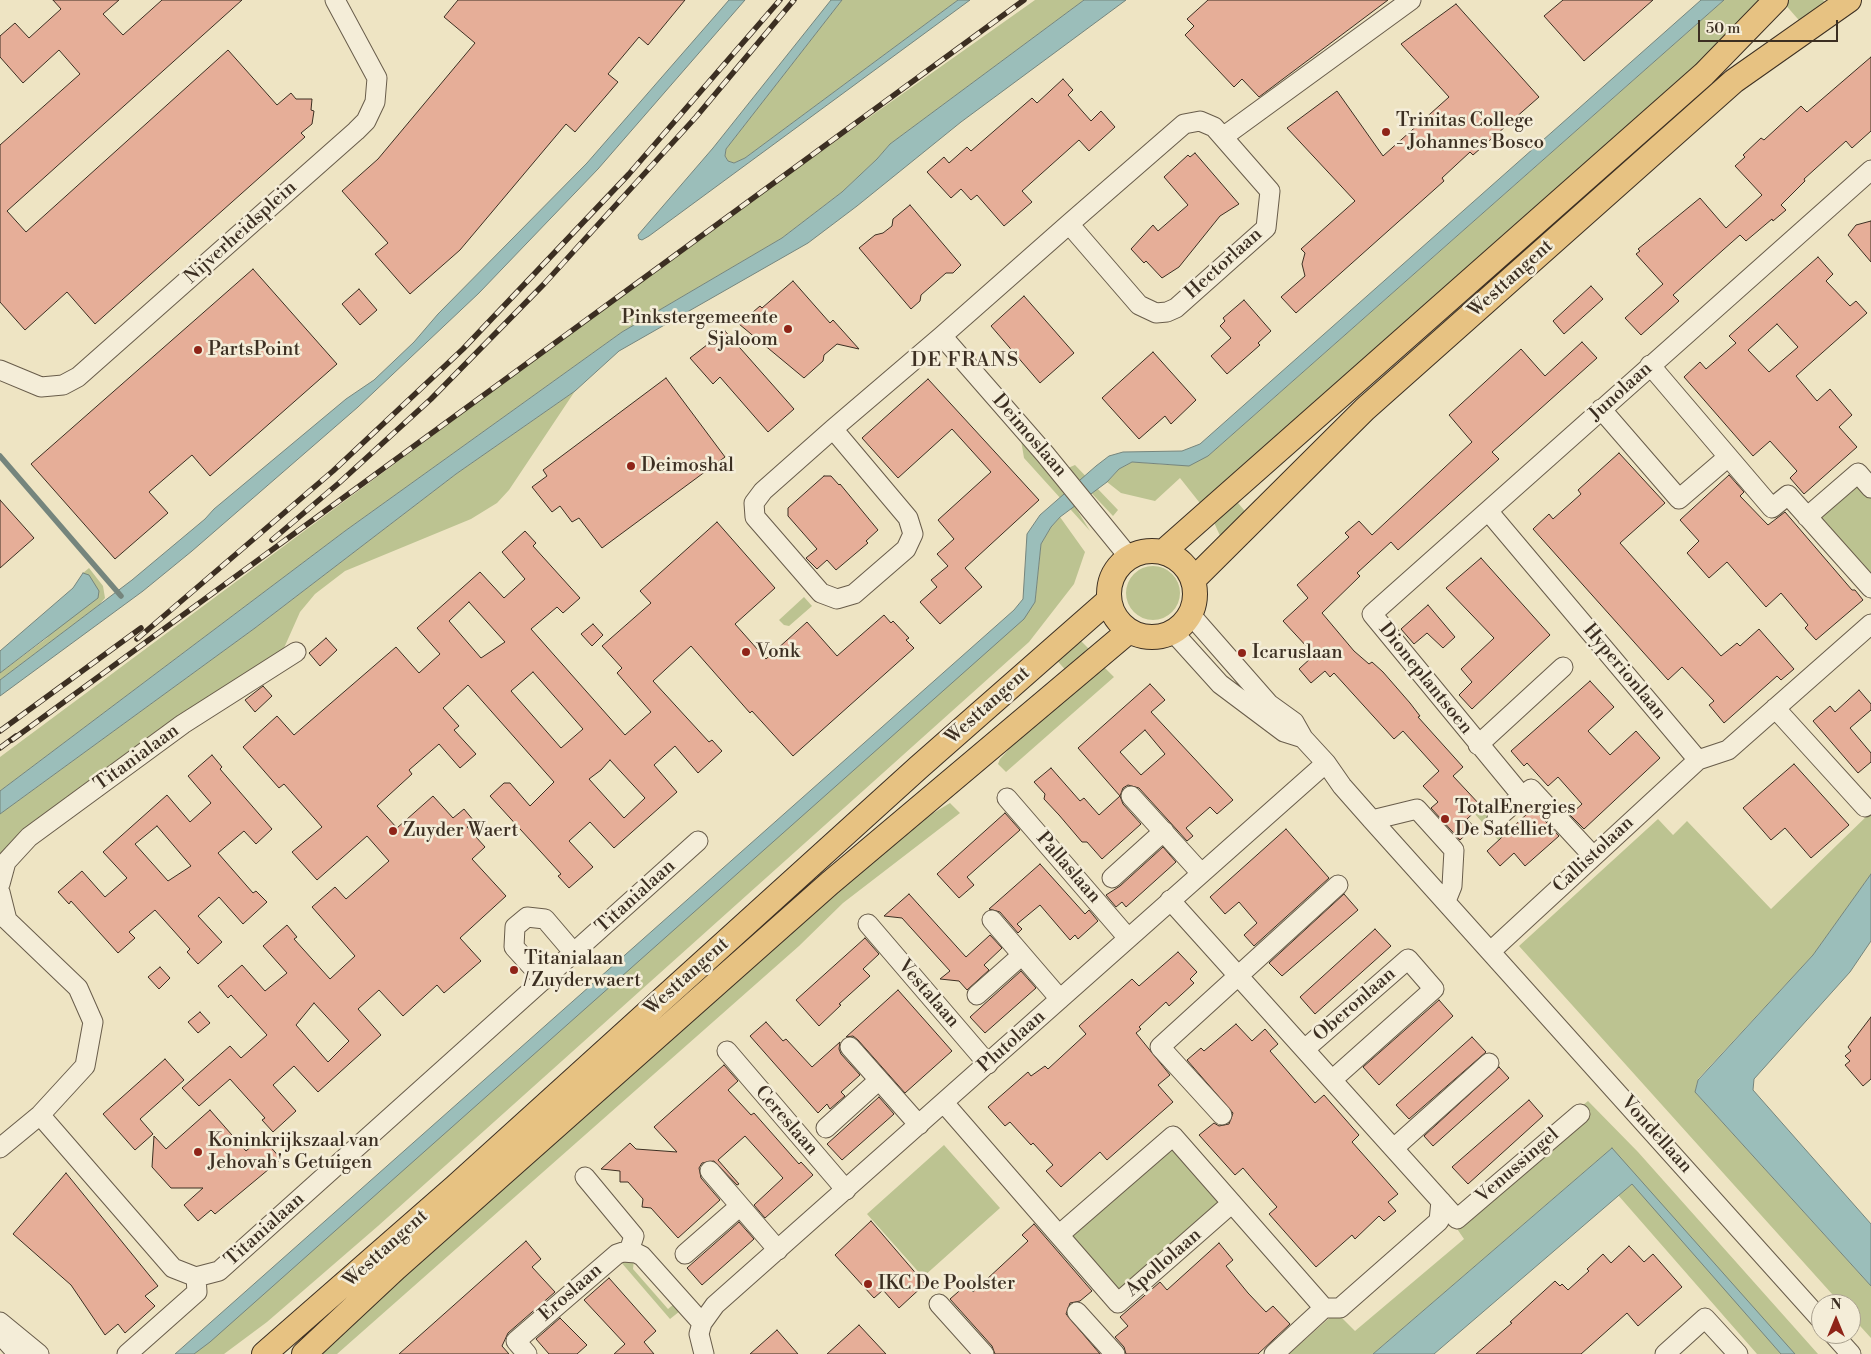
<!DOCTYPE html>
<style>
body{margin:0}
#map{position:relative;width:1871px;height:1354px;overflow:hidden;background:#eee4c3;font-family:"Libre Bodoni",serif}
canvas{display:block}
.north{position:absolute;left:1811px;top:1294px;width:50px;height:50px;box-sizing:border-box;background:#f4edd8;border:1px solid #aaa18f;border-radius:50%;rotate:0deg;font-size:14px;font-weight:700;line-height:20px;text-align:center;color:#3c2f22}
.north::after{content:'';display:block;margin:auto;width:18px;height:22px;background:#8f2418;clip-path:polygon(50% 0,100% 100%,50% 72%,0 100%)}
.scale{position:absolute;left:1698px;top:20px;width:140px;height:22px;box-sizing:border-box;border:2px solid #3c2f22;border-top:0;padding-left:6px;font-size:15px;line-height:18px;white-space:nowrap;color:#3c2f22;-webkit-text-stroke:4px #f4edd8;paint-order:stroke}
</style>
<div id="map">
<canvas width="1871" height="1354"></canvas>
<div class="north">N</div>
<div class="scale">50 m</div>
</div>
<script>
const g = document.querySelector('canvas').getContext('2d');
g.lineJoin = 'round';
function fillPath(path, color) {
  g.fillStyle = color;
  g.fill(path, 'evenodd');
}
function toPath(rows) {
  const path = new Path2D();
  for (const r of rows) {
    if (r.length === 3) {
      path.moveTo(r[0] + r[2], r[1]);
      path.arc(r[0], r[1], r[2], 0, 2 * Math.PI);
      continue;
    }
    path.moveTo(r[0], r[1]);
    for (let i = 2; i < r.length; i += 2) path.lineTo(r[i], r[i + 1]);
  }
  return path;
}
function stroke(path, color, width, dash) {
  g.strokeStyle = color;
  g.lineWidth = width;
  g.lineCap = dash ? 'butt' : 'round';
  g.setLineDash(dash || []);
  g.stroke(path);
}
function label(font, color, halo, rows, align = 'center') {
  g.font = font + ' "Libre Bodoni",serif';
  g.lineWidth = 5;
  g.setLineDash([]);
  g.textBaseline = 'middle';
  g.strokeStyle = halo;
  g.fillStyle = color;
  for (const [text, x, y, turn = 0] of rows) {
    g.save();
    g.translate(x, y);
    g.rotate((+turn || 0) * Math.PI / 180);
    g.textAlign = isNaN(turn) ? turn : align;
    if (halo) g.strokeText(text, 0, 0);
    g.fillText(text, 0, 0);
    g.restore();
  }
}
fillPath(toPath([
 [842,0,958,0,745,158,734,163,728,161,725,156,726,149],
 [1035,0,1084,0,890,144,877,159,842,192,782,238,622,332,345,531,0,791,0,757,700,237],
 [1724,0,1770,0,1203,507,1180,478,1155,501,1121,493,1107,482,1119,469,1132,462,1170,465,1208,456],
 [1785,0,1823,0,1830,7,1804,26,1783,2],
 [575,391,509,490,497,503,471,519,345,571,315,594,300,612,284,648,0,858,0,814,255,628,456,474],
 [1021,440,1061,484,1090,531,1024,458],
 [1075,465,1118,510,1113,516,1068,468],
 [1856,473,1871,490,1871,581,1810,514],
 [1232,496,1250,517,1222,540,1211,516],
 [1060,517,1085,552,1074,584,1029,642,378,1226,267,1322,224,1354,194,1354,1035,602,1041,544,1051,527],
 [1153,593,27],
 [89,568,103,586,105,598,99,605,0,680,0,673,47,638,85,574,83,573],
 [804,597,812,606,789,626,784,625,779,620],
 [1076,636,1094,654,1070,675,1052,655],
 [1100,663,1114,677,1006,772,998,764,1000,759,1046,709],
 [950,803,960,813,843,903,799,946,337,1354,310,1354,887,841],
 [1483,805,1508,832,1499,841,1474,813],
 [1871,812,1871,874,1813,955,1698,1079,1695,1092,1871,1286,1871,1338,1851,1316,1851,1304,1841,1304,1519,946,1658,819,1673,835,1687,821,1771,909],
 [1588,1101,1638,1152,1818,1354,1757,1354,1618,1195,1632,1184,1612,1148,1373,1354,1289,1354,1336,1312,1355,1331,1464,1239,1449,1217],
 [1173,1137,1233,1202,1119,1303,1060,1235],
 [944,1145,1000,1208,923,1277,867,1214],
 [634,1260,633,1269,668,1309,674,1304,680,1311,670,1319,620,1261]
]), '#bcc391');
const water = toPath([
 [729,0,745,0,598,169,479,293,358,407,192,551,143,591,0,696,0,680,132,580,205,519,214,509,346,399,374,380,414,342,438,314,587,163,729,0],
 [831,0,842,0,726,149,725,156,728,161,734,163,745,158,958,0,970,0,649,236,642,240,639,239,638,235,713,148,831,0],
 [1084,0,1126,0,961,122,857,206,808,243,619,351,575,391,456,474,255,628,0,814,0,791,345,531,622,332,782,238,842,192,877,159,890,144,1084,0],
 [1701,0,1724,0,1208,456,1189,466,1132,462,1119,469,1107,482,1060,517,1051,527,1041,544,1035,602,1024,619,210,1342,194,1354,175,1354,1014,610,1023,599,1027,534,1040,515,1096,466,1109,456,1123,452,1182,451,1200,444,1701,0],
 [83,573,89,575,99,591,98,598,0,673,0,651,73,588,83,573],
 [1871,874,1871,941,1850,972,1754,1079,1753,1090,1871,1224,1871,1286,1695,1092,1698,1080,1813,955,1871,874],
 [1612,1148,1795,1354,1781,1354,1632,1184,1434,1354,1373,1354,1612,1148]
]);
fillPath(water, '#9bbeba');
stroke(water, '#75857d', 1);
stroke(toPath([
 [0,456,121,596]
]), '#75857d', 5.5);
const building = toPath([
 [53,0,119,0,103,14,123,35,162,0,242,0,7,211,26,232,228,50,277,105,291,93,296,99,312,99,311,110,314,111,312,124,301,133,305,137,95,324,67,292,25,330,0,302,0,145,80,74,59,50,23,83,0,57,0,36,15,23,29,38,61,9,53,0],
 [458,0,685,0,648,45,639,37,608,74,618,82,575,132,566,124,460,250,410,294,375,254,388,243,342,191,378,159,475,43,444,17,458,0],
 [1208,0,1388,0,1259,97,1242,79,1234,87,1185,35,1194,26,1187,19,1208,0],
 [1563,0,1653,0,1584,61,1544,16,1563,0],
 [1456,4,1539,97,1473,155,1470,152,1442,178,1444,181,1296,313,1281,297,1305,276,1302,264,1305,253,1301,249,1355,201,1287,128,1337,91,1383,156,1449,97,1401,44,1456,4],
 [1871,57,1871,131,1852,148,1846,141,1804,179,1805,181,1781,205,1786,210,1773,221,1772,219,1746,241,1740,235,1723,250,1673,295,1679,301,1641,335,1625,318,1663,284,1636,254,1640,251,1638,249,1700,198,1726,228,1762,195,1735,166,1745,157,1743,155,1761,138,1764,140,1801,106,1807,112,1871,57],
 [1063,79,1073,90,1068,95,1091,121,1101,111,1115,127,1089,151,1079,140,1022,191,1032,202,1004,226,977,195,971,200,961,189,951,198,927,172,944,157,949,163,967,147,971,151,1032,98,1037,103,1063,79],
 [1195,153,1239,204,1220,216,1179,267,1162,278,1146,261,1144,263,1131,249,1153,225,1158,231,1188,205,1164,177,1188,155,1190,157,1195,153],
 [910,205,961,265,953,273,946,273,921,295,920,301,911,309,859,248,875,235,883,233,892,226,893,219,910,205],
 [1871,221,1871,262,1848,235,1856,225,1871,221],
 [1818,257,1833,274,1826,281,1850,306,1856,301,1867,313,1796,376,1817,401,1830,389,1852,415,1839,427,1857,447,1804,494,1790,478,1797,471,1770,441,1753,456,1684,377,1700,362,1706,369,1736,343,1729,336,1818,257],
 [1777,324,1798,347,1769,372,1748,350,1777,324],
 [253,269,337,364,210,476,192,455,149,492,168,513,115,559,31,464,253,269],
 [793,281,830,323,833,320,859,349,837,344,824,355,823,361,804,378,739,324,760,306,762,308,793,281],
 [1591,286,1603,299,1564,334,1553,321,1591,286],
 [359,289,377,310,360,325,342,304,359,289],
 [1024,296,1074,353,1040,383,991,326,1024,296],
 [1244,300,1271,331,1258,343,1260,345,1227,374,1211,356,1231,338,1220,326,1225,321,1223,318,1244,300],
 [725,331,794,409,768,432,720,377,713,384,690,358,725,331],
 [1582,342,1597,358,1492,452,1499,459,1398,550,1391,542,1357,573,1360,576,1322,613,1354,651,1369,664,1372,662,1383,672,1410,703,1420,716,1418,717,1463,767,1453,776,1481,806,1467,819,1474,827,1460,840,1431,808,1438,802,1423,786,1439,771,1403,731,1394,739,1334,673,1330,677,1325,671,1311,683,1299,669,1312,657,1306,650,1308,648,1283,621,1308,598,1297,585,1349,537,1345,533,1359,521,1372,535,1472,442,1449,415,1521,349,1545,376,1582,342],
 [1153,352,1196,400,1171,424,1165,416,1139,439,1102,398,1153,352],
 [666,378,725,457,602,548,579,518,572,522,560,506,552,512,532,487,547,476,543,470,666,378],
 [928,379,1039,500,965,568,982,587,940,624,920,602,937,587,931,580,948,566,937,554,954,539,938,520,991,472,952,429,898,478,862,438,928,379],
 [1619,453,1665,503,1620,543,1721,656,1737,643,1740,646,1759,629,1794,669,1781,680,1777,676,1724,723,1709,705,1714,701,1682,667,1668,680,1533,529,1549,514,1553,519,1581,494,1578,490,1619,453],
 [1729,475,1744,492,1740,496,1768,525,1785,512,1852,590,1855,590,1863,600,1816,640,1805,628,1808,625,1781,593,1766,607,1727,562,1709,578,1687,553,1699,541,1680,520,1729,475],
 [824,476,831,476,839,485,840,484,878,530,866,541,868,543,836,570,827,560,817,569,806,558,817,549,788,516,788,508,824,476],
 [0,500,34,538,0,568,0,500],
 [717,522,775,588,735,624,766,659,807,622,837,656,884,615,891,623,893,621,909,638,906,640,914,648,793,756,752,711,750,713,691,646,653,681,709,742,712,740,722,751,698,773,675,746,654,765,677,792,614,848,590,822,569,841,593,867,569,888,558,876,561,874,490,796,504,783,510,783,530,806,554,782,468,685,443,708,459,726,454,730,476,754,460,768,439,744,409,770,412,774,377,806,397,828,433,796,453,818,464,809,474,821,467,827,485,847,472,859,506,896,460,938,481,961,444,993,437,985,403,1016,379,990,358,1009,381,1035,318,1092,294,1066,273,1085,296,1111,273,1132,262,1120,265,1118,230,1079,199,1106,182,1088,230,1046,241,1058,267,1035,231,995,228,998,218,986,242,965,265,991,287,973,263,946,287,925,297,937,294,939,330,979,355,956,312,907,335,887,346,899,389,861,367,836,317,880,292,852,322,827,284,784,279,788,243,747,277,716,294,735,396,647,419,673,440,654,417,628,480,572,504,598,525,579,502,552,525,531,536,543,533,546,580,598,563,613,557,607,531,629,625,735,651,712,617,673,622,668,602,646,651,603,640,591,717,522],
 [469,602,505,642,481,658,449,621,469,602],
 [533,672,583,729,561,748,511,691,533,672],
 [610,760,645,798,624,818,589,779,601,770,610,760],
 [314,1003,349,1041,328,1062,296,1025,314,1003],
 [1481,558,1550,635,1472,709,1459,695,1472,682,1461,669,1494,638,1446,588,1481,558],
 [1428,605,1455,637,1443,648,1427,633,1414,644,1401,629,1428,605],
 [593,624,603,635,592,646,581,634,593,624],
 [326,638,337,650,320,666,309,653,326,638],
 [1590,681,1614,707,1588,731,1610,755,1636,731,1660,758,1584,829,1570,815,1582,804,1558,777,1548,786,1527,763,1524,766,1511,751,1590,681],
 [1150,684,1165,700,1151,712,1233,800,1217,814,1210,807,1186,828,1193,836,1187,841,1139,788,1128,785,1123,788,1120,796,1078,748,1150,684],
 [1145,730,1165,754,1141,775,1120,752,1145,730],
 [263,686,272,696,255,712,245,700,263,686],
 [1859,690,1871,704,1871,710,1850,728,1871,753,1871,762,1858,773,1813,721,1830,706,1835,712,1859,690],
 [212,755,222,767,220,769,272,829,256,844,244,831,218,853,253,893,256,891,267,902,243,924,219,897,198,916,222,942,198,964,187,952,190,949,155,910,129,932,135,938,118,953,71,901,69,904,58,892,82,871,105,897,127,878,103,852,167,795,190,822,211,803,188,776,212,755],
 [157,826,191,866,168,881,135,844,157,826],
 [1794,764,1849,825,1811,858,1785,828,1771,840,1743,808,1794,764],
 [1051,768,1080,801,1084,798,1099,815,1120,796,1123,804,1141,824,1102,859,1087,842,1082,842,1059,815,1044,799,1045,794,1034,782,1051,768],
 [1535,810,1559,836,1525,866,1514,853,1500,866,1487,851,1528,813,1530,815,1535,810],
 [1005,813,1020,830,967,877,974,885,959,898,937,874,1005,813],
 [1286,829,1329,878,1254,946,1244,935,1257,923,1239,902,1225,914,1210,897,1286,829],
 [1163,847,1176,862,1126,907,1122,902,1116,907,1106,895,1120,886,1163,847],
 [1040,864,1085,914,1089,910,1098,921,1078,939,1075,935,1070,940,1040,905,1017,924,1022,929,1018,933,1000,912,989,909,1040,864],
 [909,894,966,957,990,935,1002,948,984,965,989,970,967,990,959,981,940,979,950,971,902,918,884,916,909,894],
 [1344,894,1358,910,1282,976,1269,963,1344,894],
 [1375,929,1391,946,1315,1014,1300,997,1375,929],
 [865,938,879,954,863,969,870,976,839,1004,841,1005,819,1026,796,1000,865,938],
 [1178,952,1197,972,1190,979,1194,983,1169,1006,1166,1002,1139,1027,1141,1029,1136,1033,1170,1075,1158,1085,1173,1102,1107,1160,1100,1152,1061,1187,1046,1171,1053,1165,1033,1143,1031,1145,1010,1122,1005,1126,988,1107,1028,1072,1031,1076,1045,1066,1048,1069,1086,1034,1079,1026,1132,979,1139,986,1178,952],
 [160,967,170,978,159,989,148,977,160,967],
 [1021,971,1036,988,985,1033,970,1017,1021,971],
 [898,990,952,1051,905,1093,858,1040,853,1036,846,1037,898,990],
 [1439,1000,1453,1016,1379,1085,1363,1067,1439,1000],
 [200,1012,210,1023,198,1033,188,1022,200,1012],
 [1871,1017,1871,1079,1863,1086,1845,1065,1850,1061,1845,1056,1851,1051,1848,1047,1871,1017],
 [766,1022,783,1041,786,1039,812,1067,840,1042,839,1049,841,1054,860,1075,841,1092,845,1096,830,1109,827,1104,818,1113,750,1036,766,1022],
 [1236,1024,1252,1041,1265,1029,1278,1044,1270,1051,1315,1103,1324,1095,1359,1135,1352,1142,1398,1194,1388,1202,1396,1211,1384,1221,1379,1216,1355,1239,1352,1235,1316,1267,1269,1214,1277,1207,1254,1181,1243,1168,1235,1175,1199,1135,1214,1123,1219,1126,1229,1124,1233,1113,1187,1060,1201,1048,1204,1051,1236,1024],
 [1472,1037,1486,1052,1409,1119,1396,1105,1472,1037],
 [165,1059,184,1080,140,1119,153,1134,135,1150,103,1114,165,1059],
 [724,1065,738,1081,728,1090,751,1115,754,1113,799,1164,801,1162,813,1175,765,1218,754,1205,783,1178,745,1136,718,1160,739,1184,737,1185,714,1161,702,1163,699,1168,701,1178,720,1200,678,1238,651,1208,642,1207,643,1199,628,1182,620,1182,620,1171,601,1169,630,1143,636,1149,677,1152,654,1127,724,1065],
 [1499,1067,1509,1078,1433,1146,1424,1136,1499,1067],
 [879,1097,894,1114,842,1160,827,1144,879,1097],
 [1529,1100,1543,1116,1468,1184,1452,1167,1529,1100],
 [210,1110,246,1151,262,1137,281,1159,215,1214,211,1210,198,1221,184,1205,203,1188,171,1188,152,1167,154,1136,166,1149,210,1110],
 [66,1173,158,1286,145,1296,155,1306,125,1333,118,1324,105,1335,71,1285,13,1234,66,1173],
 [871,1221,925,1284,899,1308,883,1290,874,1298,835,1255,871,1221],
 [739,1222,754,1239,702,1285,687,1268,739,1222],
 [1034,1224,1092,1291,1080,1301,1070,1303,1066,1314,1100,1354,995,1354,992,1346,950,1299,966,1285,973,1292,1028,1241,1022,1235,1034,1224],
 [526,1241,541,1259,532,1267,555,1292,508,1333,502,1346,509,1354,399,1354,526,1241],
 [1219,1243,1233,1260,1226,1266,1248,1293,1266,1312,1273,1306,1290,1324,1258,1354,1126,1354,1124,1347,1115,1337,1128,1326,1120,1317,1160,1282,1167,1290,1219,1243],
 [1629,1246,1644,1262,1653,1254,1682,1287,1638,1326,1627,1313,1581,1354,1476,1354,1512,1323,1510,1322,1555,1281,1560,1286,1562,1284,1568,1290,1589,1271,1587,1269,1603,1254,1611,1263,1629,1246],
 [609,1278,656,1331,644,1342,654,1354,614,1354,625,1344,584,1300,609,1278],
 [560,1318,587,1345,577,1354,549,1354,536,1339,560,1318],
 [859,1325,886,1354,827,1354,859,1325],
 [777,1330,798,1354,750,1354,777,1330]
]);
fillPath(building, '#e6ae98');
stroke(building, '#3c2f22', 1);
const minor = toPath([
 [1223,137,1411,0],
 [942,336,1045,454,1129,557],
 [1650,365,1772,508,1788,495,1871,588],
 [0,370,41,387,63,385,78,377,356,131,366,121,375,102,377,78,335,0],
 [1601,409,1679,499,1728,457],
 [833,429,908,518,913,534,906,549,854,594,837,599,821,593,755,517,754,503,763,491,833,429,942,336,1069,224,1184,124,1200,121,1214,127,1270,191,1266,228,1176,308,1167,312,1156,313,1139,305,1069,224],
 [1488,511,1698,760],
 [1807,517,1858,473,1871,488],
 [1190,614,1269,704,1294,722,1303,738,1326,763,1342,786,1372,820,1821,1320],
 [1173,632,1220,684,1284,732,1303,738],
 [1775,708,1865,807],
 [1478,745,1563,667],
 [1531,789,1593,856],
 [1131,796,1201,873],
 [1007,798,1128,938],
 [1497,818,1522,796,1372,614,1871,170],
 [1372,820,1417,809,1454,850,1452,886,1446,901],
 [1112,878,1164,831],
 [0,884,6,862,29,837,183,724,296,652],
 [0,892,7,920,78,988,93,1022,85,1066,40,1115,0,1148],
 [1170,900,1457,1219,1580,1114],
 [992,920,1060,999],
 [868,924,988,1064],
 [1491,951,1698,760,1728,750,1871,624],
 [544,980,514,947,515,927,527,917,545,919,574,953],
 [977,995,1022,955],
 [850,1047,919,1125],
 [1305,1049,1408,959,1434,989,1332,1080],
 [727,1051,846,1190],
 [944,1103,1118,1303,1232,1203],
 [40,1115,173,1268,196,1277,219,1271,698,841],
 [1222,1115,1160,1047,1338,885],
 [826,1128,879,1080],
 [1394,1148,1489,1063],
 [710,1171,778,1250],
 [585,1177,634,1236,629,1251],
 [1060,1234,1173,1136,1324,1308],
 [685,1254,740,1206],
 [939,1304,984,1354],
 [1077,1312,1115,1354],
 [0,1322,39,1354],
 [0,1334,18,1354],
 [1833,1334,1851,1354],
 [127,1354,197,1292,196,1277],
 [527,1354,516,1341,617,1254,623,1252,636,1253,642,1256,702,1323],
 [704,1354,699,1334,702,1323,715,1305,1326,763],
 [1274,1354,1324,1308,1340,1308,1439,1221,1441,1201],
 [1665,1354,1705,1318,1738,1354]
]);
const major = toPath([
 [1152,594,43],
 [1163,552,1704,74,1776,0],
 [1193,580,1365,409,1734,81,1849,0],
 [264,1354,455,1187,919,767,1109,600],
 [304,1354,396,1268,830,883,1129,631]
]);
stroke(minor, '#685c4a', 21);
stroke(major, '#3c2f22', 26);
stroke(minor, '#f4edd8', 19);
stroke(major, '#e7c282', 24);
const rail = toPath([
 [272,540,339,483,431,399,544,284,696,117,794,0],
 [137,639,333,471,463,349,629,174,780,0],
 [0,731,141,628],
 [12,740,1024,0],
 [0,748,16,736]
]);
stroke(rail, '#3c2f22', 5.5);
stroke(rail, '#f4edd8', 4, [11]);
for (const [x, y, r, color] of [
 [1386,132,5,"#8f2418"],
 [788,329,5,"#8f2418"],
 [198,350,5,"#8f2418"],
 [631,466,5,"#8f2418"],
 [746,652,5,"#8f2418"],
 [1242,653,5,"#8f2418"],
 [1445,819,5,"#8f2418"],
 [393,831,5,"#8f2418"],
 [514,970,5,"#8f2418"],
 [198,1152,5,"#8f2418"],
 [868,1284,5,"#8f2418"]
]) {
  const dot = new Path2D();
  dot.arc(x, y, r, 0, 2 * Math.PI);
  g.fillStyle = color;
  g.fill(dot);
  stroke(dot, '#f4edd8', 2);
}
label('19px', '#3c2f22', '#f4edd8', [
 ["Trinitas College",1396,121],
 ["- Johannes Bosco",1396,143],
 ["Pinkstergemeente",778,318,"right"],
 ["Sjaloom",778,340,"right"],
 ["PartsPoint",208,350],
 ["Deimoshal",641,466],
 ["Vonk",756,652],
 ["Icaruslaan",1252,653],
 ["TotalEnergies",1455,808],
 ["De Satelliet",1455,830],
 ["Zuyder Waert",403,831],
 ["Titanialaan",524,959],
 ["/ Zuyderwaert",524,981],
 ["Koninkrijkszaal van",208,1141],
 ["Jehovah's Getuigen",208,1163],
 ["IKC De Poolster",878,1284]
], 'left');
label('19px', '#3c2f22', '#f4edd8', [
 ["Nijverheidsplein",241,233,-42],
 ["Hectorlaan",1224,264,-42],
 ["Westtangent",1511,279,-42],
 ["Junolaan",1621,392,-42],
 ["Deimoslaan",1029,436,49],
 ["Hyperionlaan",1624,672,50],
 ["Dioneplantsoen",1425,679,51],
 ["Westtangent",988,706,-42],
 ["Titanialaan",137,758,-36],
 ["Callistolaan",1594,855,-43],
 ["Pallaslaan",1068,868,49],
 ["Titanialaan",636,897,-42],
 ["Westtangent",687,977,-42],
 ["Vestalaan",928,994,49],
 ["Oberonlaan",1355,1005,-41],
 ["Plutolaan",1012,1042,-42],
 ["Cereslaan",786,1121,49],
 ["Vondellaan",1656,1135,48],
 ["Venussingel",1518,1166,-41],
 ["Titanialaan",265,1230,-42],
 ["Westtangent",386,1249,-42],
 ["Apollolaan",1164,1263,-41],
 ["Eroslaan",571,1293,-41]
]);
g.letterSpacing = '1px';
label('20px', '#3c2f22', '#f4edd8', [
 ["DE FRANS",965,361]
]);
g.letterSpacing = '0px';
</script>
